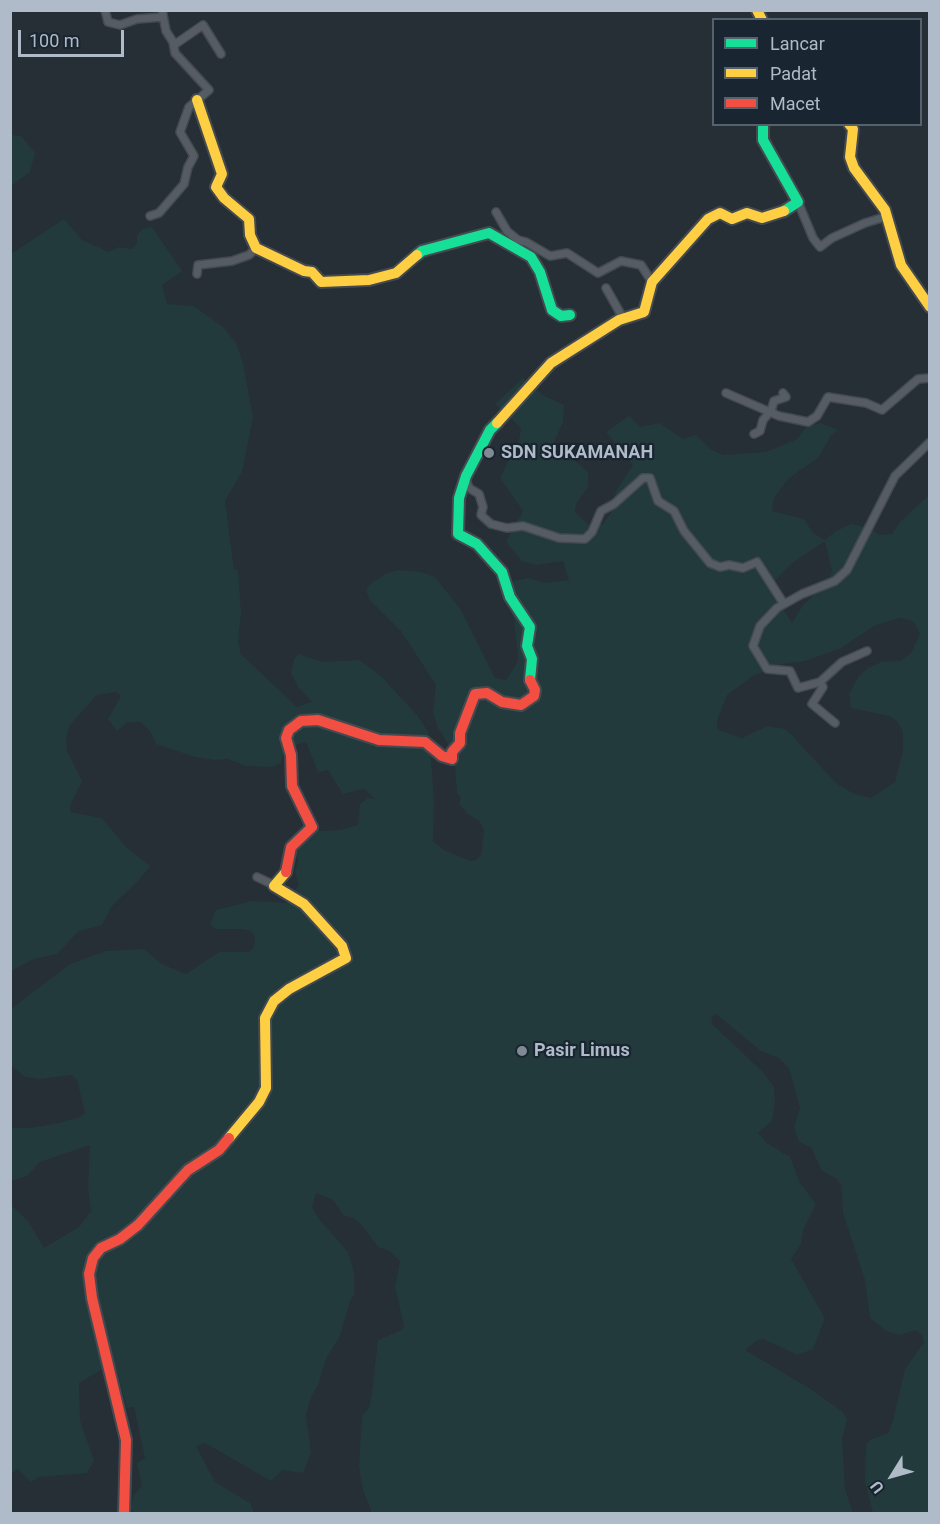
<!DOCTYPE html>
<style>
body{margin:0}
#map{position:relative;width:940px;height:1524px;overflow:hidden;background:#262e36;font-family:Roboto,sans-serif}
canvas{display:block}
.frame{position:absolute;inset:0;border:12px solid #afbbc8;pointer-events:none}
.legend{position:absolute;left:712px;top:18px;width:210px;height:108px;box-sizing:border-box;background:#192530;border:2px solid #55616d;margin:0;padding:8px 10px;list-style:none;font-size:18px;color:#afbbc8}
.legend li{display:flex;align-items:center;gap:12px;height:30px}
.legend b{width:30px;border:2px solid #55616d}
.north{position:absolute;left:862px;top:1446px;width:60px;height:60px;-webkit-text-stroke:4px #192530;paint-order:stroke;rotate:233deg;font-size:16px;font-weight:700;line-height:24px;text-align:center;color:#afbbc8}
.north::after{content:'';display:block;margin:auto;width:21px;height:27px;background:#afbbc8;clip-path:polygon(50% 0,100% 100%,50% 72%,0 100%)}
.scale{position:absolute;left:18px;top:30px;width:106px;height:27px;box-sizing:border-box;border:3px solid #afbbc8;border-top:0;padding-left:8px;font-size:18px;line-height:21px;white-space:nowrap;color:#afbbc8;-webkit-text-stroke:4px #192530;paint-order:stroke}
</style>
<div id="map">
<canvas width="940" height="1524"></canvas>
<div class="frame"></div>
<ul class="legend">
<li><b style="height:8px;background:#16e098"></b>Lancar</li>
<li><b style="height:8px;background:#ffcf43"></b>Padat</li>
<li><b style="height:8px;background:#f24e42"></b>Macet</li>
</ul>
<div class="north">U</div>
<div class="scale">100 m</div>
</div>
<script>
const g = document.querySelector('canvas').getContext('2d');
g.lineJoin = 'round';
function fillPath(path, color) {
  g.fillStyle = color;
  g.fill(path, 'evenodd');
}
function toPath(rows) {
  const path = new Path2D();
  for (const r of rows) {
    path.moveTo(r[0], r[1]);
    for (let i = 2; i < r.length; i += 2) path.lineTo(r[i], r[i + 1]);
  }
  return path;
}
function stroke(path, color, width, dash) {
  g.strokeStyle = color;
  g.lineWidth = width;
  g.lineCap = dash ? 'butt' : 'round';
  g.setLineDash(dash || []);
  g.stroke(path);
}
function label(font, color, halo, rows, align = 'center') {
  g.font = font + ' Roboto,sans-serif';
  g.lineWidth = 4.5;
  g.setLineDash([]);
  g.textBaseline = 'middle';
  g.strokeStyle = halo;
  g.fillStyle = color;
  for (const [text, x, y, turn = 0] of rows) {
    g.save();
    g.translate(x, y);
    g.rotate((+turn || 0) * Math.PI / 180);
    g.textAlign = isNaN(turn) ? turn : align;
    if (halo) g.strokeText(text, 0, 0);
    g.fillText(text, 0, 0);
    g.restore();
  }
}
fillPath(toPath([
 [11,135,21,136,35,153,30,172,11,186],
 [64,219,82,240,109,252,119,247,132,249,137,244,137,236,142,229,152,227,182,271,162,285,167,304,194,306,223,327,236,343,243,363,253,417,242,472,225,501,234,569,238,570,241,612,238,641,241,654,297,707,312,702,298,687,291,673,294,659,298,654,322,662,359,660,381,676,417,715,429,733,434,800,433,841,444,850,470,861,476,860,481,856,484,830,479,821,468,814,459,804,461,798,457,793,454,754,437,726,433,711,436,685,401,631,370,600,366,591,369,585,387,573,399,570,421,572,435,577,461,610,495,678,506,680,517,663,518,656,514,620,507,601,514,581,528,578,545,583,569,580,563,561,536,565,522,561,506,542,523,511,500,478,519,440,521,428,495,404,523,378,544,396,564,405,563,422,554,442,588,472,588,487,576,504,575,512,589,525,602,525,611,513,616,491,633,465,606,432,629,416,640,427,660,423,683,439,696,435,710,449,723,455,766,452,797,439,807,426,821,423,838,430,831,435,819,457,788,479,774,498,772,511,804,519,813,533,825,540,836,531,851,524,870,528,879,535,892,534,900,522,929,495,929,1513,873,1513,865,1482,866,1445,870,1440,888,1433,893,1421,905,1369,924,1342,922,1335,917,1330,899,1335,886,1331,870,1318,865,1280,843,1213,841,1185,837,1179,822,1171,811,1147,799,1142,794,1127,800,1108,789,1068,779,1058,761,1051,716,1014,711,1018,713,1025,763,1072,774,1087,775,1101,772,1121,758,1133,767,1143,790,1157,800,1183,816,1204,803,1230,801,1244,791,1259,825,1318,813,1349,798,1355,763,1339,756,1341,745,1350,809,1388,843,1412,847,1420,842,1439,845,1489,853,1513,372,1513,363,1490,359,1467,362,1416,369,1408,372,1392,378,1340,402,1330,404,1326,395,1287,400,1261,390,1251,378,1247,362,1225,351,1217,344,1216,333,1200,316,1193,312,1207,319,1219,348,1252,354,1272,354,1295,350,1301,340,1336,326,1359,318,1385,311,1397,306,1415,311,1453,303,1473,282,1470,271,1481,205,1443,196,1446,215,1482,250,1503,254,1513,134,1513,131,1507,134,1495,142,1486,137,1463,145,1458,134,1407,127,1408,117,1371,101,1370,79,1383,80,1420,94,1461,87,1473,39,1477,31,1482,18,1469,11,1474,11,1205,28,1221,44,1248,79,1227,91,1211,88,1189,90,1145,40,1162,27,1176,11,1181,11,1128,30,1128,59,1123,80,1117,85,1113,77,1080,72,1075,40,1079,25,1077,11,1065,11,1009,70,964,106,951,144,949,162,964,186,974,219,952,249,952,254,947,255,937,251,931,243,929,216,929,210,924,216,910,252,901,287,903,299,884,295,872,298,860,295,854,314,827,321,831,340,830,358,825,360,804,368,798,375,799,364,789,343,794,328,770,318,772,306,742,284,749,281,763,272,767,246,766,228,759,215,760,195,757,156,744,150,731,141,722,128,722,117,731,108,719,121,696,116,692,97,695,70,725,66,737,67,751,82,781,70,806,70,812,102,818,125,846,150,866,139,880,111,907,102,925,79,931,57,954,34,959,11,971,11,254],
 [825,541,832,571,828,582,803,605,792,623,769,587,791,564],
 [900,618,913,621,920,634,911,653,901,661,881,662,868,668,858,677,849,695,851,708,889,716,896,720,903,731,903,751,895,782,871,798,854,794,836,783,786,729,767,726,742,738,718,730,717,720,727,695,753,676,782,664,806,661,841,648,874,626]
]), '#233a3c');
const street = toPath([
 [105,10,108,22,120,25,137,19,163,17],
 [174,45,203,25,221,54],
 [798,202,813,238,820,247,832,238,865,223,888,216],
 [496,212,507,231,518,240,526,242,550,256,567,253,598,273,621,261,641,265,652,282],
 [150,216,159,213,184,184,188,167,194,156,180,132,189,107,209,90,175,53,173,42,166,31,162,10],
 [197,274,198,265,232,261,249,255,256,248],
 [606,288,623,318],
 [726,393,779,416,808,422,817,416,828,397,866,403,882,410,918,379,930,378],
 [754,434,760,431,763,420,771,411,774,401,786,397,783,393],
 [466,479,469,488,479,494,483,507,481,515,491,524,507,528,523,526,559,538,585,539,592,532,601,511,614,504,643,478,650,478,658,501,674,511,684,531,710,563,720,567,729,565,743,568,757,562,784,604],
 [867,651,842,662,820,682,798,688,790,671,767,669,753,646,760,626,777,608,802,594,835,581,847,570,895,476,930,442],
 [820,682,823,687,812,704,835,723],
 [257,877,274,885]
]);
const fast = toPath([
 [763,124,763,140,798,202,784,211],
 [417,255,422,251,489,233,531,257,540,272,552,310,561,316,570,315],
 [497,423,490,430,466,476,459,498,458,534,477,544,502,572,510,597,530,627,527,646,532,659,530,680]
]);
const slow = toPath([
 [757,10,762,20],
 [197,100,222,174,216,187,224,198,249,219,250,235,256,248,304,271,312,272,321,282,369,280,396,273,417,255],
 [849,124,853,129,850,157,854,168,885,210,901,265,930,307],
 [497,423,551,363,619,320,644,312,652,282,708,219,720,213,732,219,747,213,762,218,784,211],
 [229,1138,259,1102,266,1088,265,1018,274,1001,289,989,346,958,342,946,304,904,274,886,286,872]
]);
const jam = toPath([
 [286,872,291,847,312,827,292,786,291,755,286,738,289,730,301,721,318,720,379,740,425,742,442,756,452,759,452,752,460,743,460,733,475,694,487,693,502,702,521,705,534,696,535,690,530,680],
 [124,1514,126,1440,92,1298,89,1274,93,1258,101,1248,120,1239,138,1225,188,1170,219,1150,229,1138]
]);
stroke(street, '#444a50', 10);
stroke(fast, '#444a50', 14);
stroke(slow, '#444a50', 14);
stroke(jam, '#444a50', 14);
stroke(street, '#565c64', 7);
stroke(fast, '#16e098', 10);
stroke(slow, '#ffcf43', 10);
stroke(jam, '#f24e42', 10);
for (const [x, y, r, color] of [
 [489,453,6,"#7f8a95"],
 [522,1051,6,"#7f8a95"]
]) {
  const dot = new Path2D();
  dot.arc(x, y, r, 0, 2 * Math.PI);
  g.fillStyle = color;
  g.fill(dot);
  stroke(dot, '#192530', 2);
}
label('bold 18px', '#afbbc8', '#192530', [
 ["SDN SUKAMANAH",501,453],
 ["Pasir Limus",534,1051]
], 'left');
</script>
